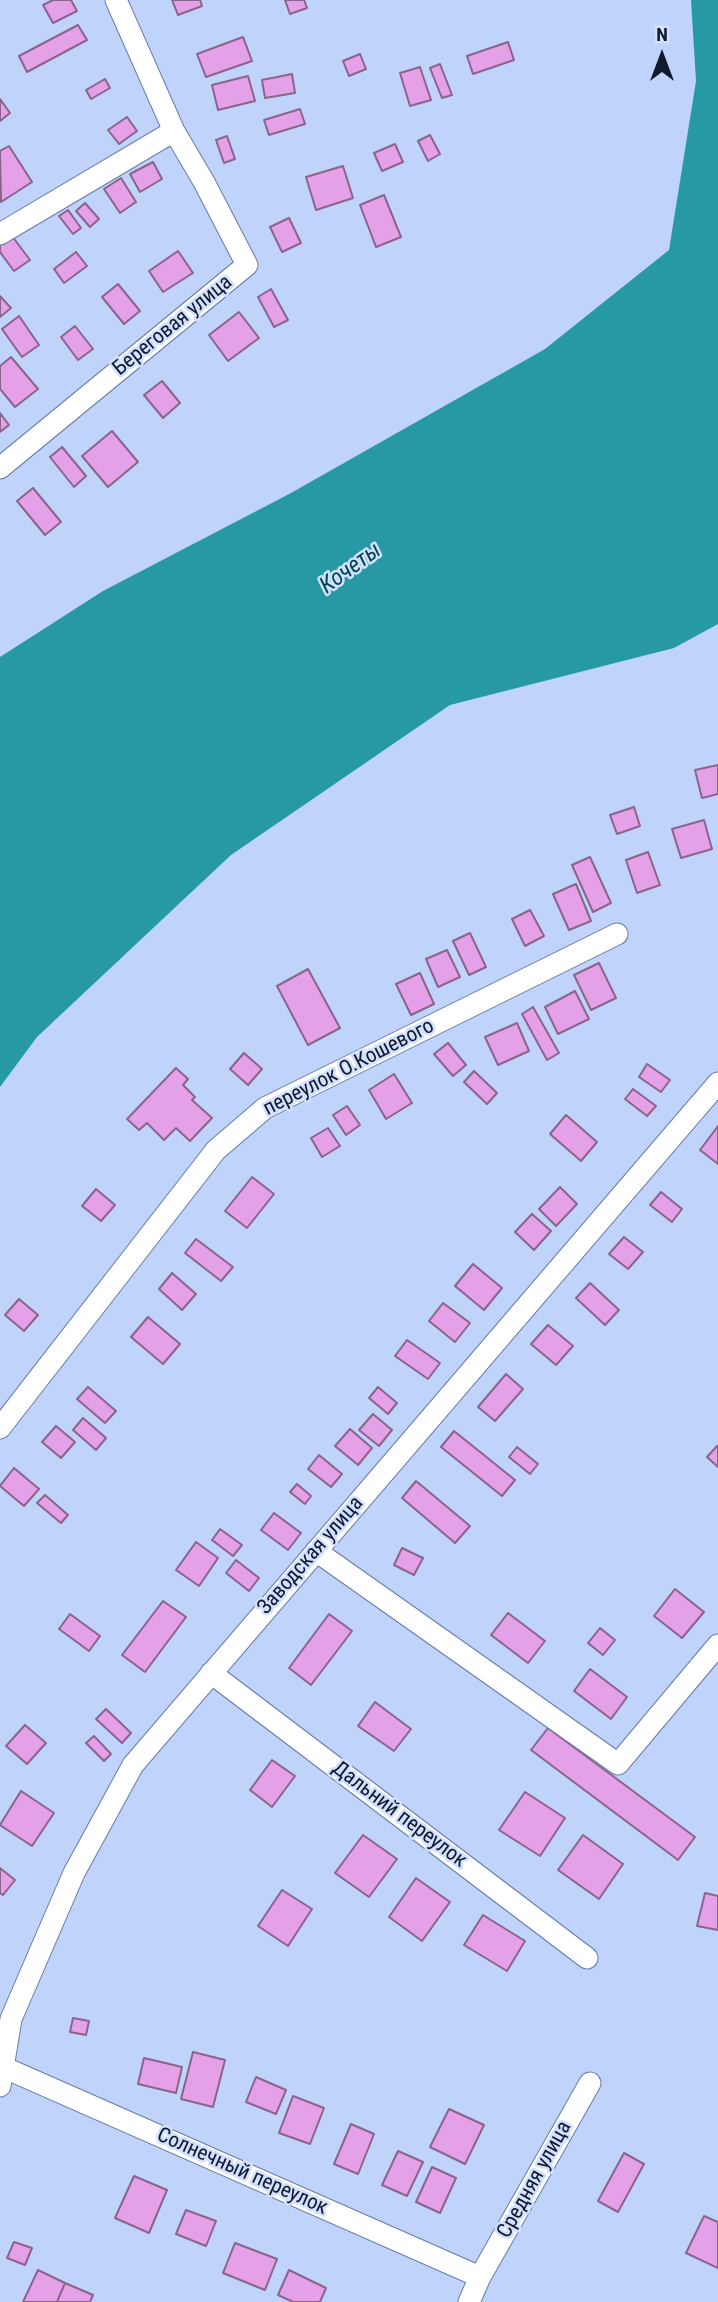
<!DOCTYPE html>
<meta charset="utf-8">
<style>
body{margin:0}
#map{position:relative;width:718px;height:2302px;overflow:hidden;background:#c0d3fb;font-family:"Roboto Condensed",sans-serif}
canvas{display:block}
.north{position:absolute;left:627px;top:21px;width:70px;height:70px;-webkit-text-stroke:5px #d1e0ff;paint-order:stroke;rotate:0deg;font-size:19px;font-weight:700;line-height:28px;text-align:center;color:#11192b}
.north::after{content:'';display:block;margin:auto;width:24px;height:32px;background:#11192b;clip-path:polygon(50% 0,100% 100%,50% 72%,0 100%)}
</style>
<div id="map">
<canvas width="718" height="2302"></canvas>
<div class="north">N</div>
</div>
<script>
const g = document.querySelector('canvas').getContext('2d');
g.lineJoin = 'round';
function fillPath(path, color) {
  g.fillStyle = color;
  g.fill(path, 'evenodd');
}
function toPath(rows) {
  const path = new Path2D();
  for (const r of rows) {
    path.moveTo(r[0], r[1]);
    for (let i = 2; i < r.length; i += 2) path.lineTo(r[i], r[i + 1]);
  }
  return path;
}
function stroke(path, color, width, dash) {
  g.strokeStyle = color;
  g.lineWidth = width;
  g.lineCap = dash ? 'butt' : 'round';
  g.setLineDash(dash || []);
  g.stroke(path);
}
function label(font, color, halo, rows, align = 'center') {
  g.font = font + ' "Roboto Condensed",sans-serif';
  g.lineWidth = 5;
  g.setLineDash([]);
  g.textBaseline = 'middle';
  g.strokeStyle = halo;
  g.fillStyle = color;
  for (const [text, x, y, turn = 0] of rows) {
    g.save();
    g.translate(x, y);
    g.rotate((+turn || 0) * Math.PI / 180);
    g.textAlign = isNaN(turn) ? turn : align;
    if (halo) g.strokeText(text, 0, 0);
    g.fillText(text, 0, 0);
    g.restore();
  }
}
fillPath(toPath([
 [691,0,718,0,718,624,674,648,450,705,231,855,37,1037,0,1087,0,657,103,591,291,493,545,349,669,250,696,81]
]), '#2799a4');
const building = toPath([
 [53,0,71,0,77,11,53,23,43,5,53,0],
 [172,0,200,0,202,6,178,15,172,0],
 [285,0,304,0,307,8,290,14,285,0],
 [78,25,87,40,27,72,19,56,78,25],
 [243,37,252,61,206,77,197,54,243,37],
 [508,42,514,60,473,74,467,56,508,42],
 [360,54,366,69,349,76,343,61,360,54],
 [440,64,452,95,442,98,430,68,440,64],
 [420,67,431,100,410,106,400,73,420,67],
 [292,74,295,93,265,98,262,80,292,74],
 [248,76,255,101,218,110,212,85,248,76],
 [105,79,110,88,91,99,86,90,105,79],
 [0,99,10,113,0,121,0,99],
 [300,109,305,124,269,135,264,120,300,109],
 [127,117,137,131,119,144,108,130,127,117],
 [430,135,440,154,428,161,418,141,430,135],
 [227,136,235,159,224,163,216,140,227,136],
 [395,144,403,162,382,171,374,153,395,144],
 [9,146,32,182,1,202,0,151,9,146],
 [153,162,162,179,140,192,130,174,153,162],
 [343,166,353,198,316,210,306,177,343,166],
 [121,178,136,202,120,213,104,189,121,178],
 [384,195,401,237,376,247,360,205,384,195],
 [85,203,99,219,90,227,76,211,85,203],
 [68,210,81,228,73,234,59,216,68,210],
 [289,218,301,243,282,252,270,227,289,218],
 [12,236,30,260,14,271,0,252,0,244,12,236],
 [178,251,193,273,163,292,149,271,178,251],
 [76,252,87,266,64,283,54,269,76,252],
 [118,284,140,311,124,324,102,297,118,284],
 [271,289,288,320,274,327,258,297,271,289],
 [0,296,11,308,0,317,0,296],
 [239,312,259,338,228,361,209,335,239,312],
 [19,316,39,345,22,357,2,329,19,316],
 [75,326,93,349,78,360,61,337,75,326],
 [11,357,38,389,15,407,0,389,0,366,11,357],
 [162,381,180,403,163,418,144,395,162,381],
 [0,413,9,425,0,432,0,413],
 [112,431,138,462,108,487,82,456,112,431],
 [62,447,86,476,74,487,50,457,62,447],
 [33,488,61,522,45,535,17,501,33,488],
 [718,765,718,794,702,798,695,770,718,765],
 [634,807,640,826,617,834,610,815,634,807],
 [704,820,712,849,681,858,672,829,704,820],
 [648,852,660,885,637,893,626,860,648,852],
 [590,857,611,903,593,912,572,865,590,857],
 [576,884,591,921,569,930,553,894,576,884],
 [530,910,544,936,525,946,512,919,530,910],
 [470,933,486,967,469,975,453,941,470,933],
 [447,950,460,977,438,987,426,959,447,950],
 [599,963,616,998,591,1010,574,975,599,963],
 [308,969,340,1028,308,1045,277,986,308,969],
 [420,973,434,1004,411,1015,396,984,420,973],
 [575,991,589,1019,558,1034,545,1007,575,991],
 [533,1007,559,1053,547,1060,522,1014,533,1007],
 [517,1023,529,1051,498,1065,485,1037,517,1023],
 [448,1043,466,1065,453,1076,434,1054,448,1043],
 [244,1053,262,1069,248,1085,230,1069,244,1053],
 [647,1064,670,1080,661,1092,639,1077,647,1064],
 [176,1068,188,1079,183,1085,195,1097,192,1100,212,1118,190,1141,176,1128,164,1140,147,1123,139,1130,127,1119,176,1068],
 [474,1071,497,1093,487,1104,464,1082,474,1071],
 [394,1074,412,1103,386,1119,369,1090,394,1074],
 [633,1089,656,1106,647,1116,625,1099,633,1089],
 [347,1106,360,1125,346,1135,333,1115,347,1106],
 [566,1115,597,1142,581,1161,550,1134,566,1115],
 [718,1126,718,1164,700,1150,718,1126],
 [328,1128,340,1146,322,1157,311,1138,328,1128],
 [252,1177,274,1194,247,1228,225,1211,252,1177],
 [560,1187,577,1204,556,1226,539,1209,560,1187],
 [96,1189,115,1205,101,1221,82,1206,96,1189],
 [661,1192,682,1209,672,1222,650,1205,661,1192],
 [532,1214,551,1231,534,1250,515,1232,532,1214],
 [624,1237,643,1252,628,1269,609,1254,624,1237],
 [196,1239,233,1267,221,1281,185,1253,196,1239],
 [473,1264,502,1288,484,1310,455,1286,473,1264],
 [172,1273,196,1294,182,1310,159,1289,172,1273],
 [590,1283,619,1310,605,1325,576,1298,590,1283],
 [19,1299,38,1315,24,1331,5,1315,19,1299],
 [443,1303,470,1323,455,1342,429,1321,443,1303],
 [148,1317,180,1344,163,1364,131,1337,148,1317],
 [548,1325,573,1346,556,1365,531,1344,548,1325],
 [407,1340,440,1363,428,1379,395,1356,407,1340],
 [506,1374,523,1389,495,1421,478,1407,506,1374],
 [88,1387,116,1411,105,1423,77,1399,88,1387],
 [378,1387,397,1403,388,1414,369,1398,378,1387],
 [373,1414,392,1430,379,1446,359,1430,373,1414],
 [83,1418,106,1438,96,1450,73,1430,83,1418],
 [56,1426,75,1442,61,1458,42,1442,56,1426],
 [350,1429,372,1448,358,1465,335,1446,350,1429],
 [454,1431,515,1480,502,1496,441,1447,454,1431],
 [717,1446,718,1446,718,1467,707,1457,717,1446],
 [517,1447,538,1464,530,1474,509,1457,517,1447],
 [319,1455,342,1474,331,1487,308,1469,319,1455],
 [14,1468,39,1489,24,1506,0,1486,14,1468],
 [416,1481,470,1526,455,1543,402,1498,416,1481],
 [297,1484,311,1496,305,1504,290,1492,297,1484],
 [45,1495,68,1515,61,1523,37,1503,45,1495],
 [274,1513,301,1533,288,1550,261,1530,274,1513],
 [220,1529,242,1545,233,1556,212,1540,220,1529],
 [196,1542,218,1558,199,1586,176,1570,196,1542],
 [402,1548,423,1558,414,1575,394,1565,402,1548],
 [236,1560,259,1578,249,1591,226,1573,236,1560],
 [675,1589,704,1612,682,1638,654,1616,675,1589],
 [163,1601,186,1617,145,1672,122,1655,163,1601],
 [508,1613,545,1641,528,1663,491,1635,508,1613],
 [70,1614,100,1636,89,1651,59,1629,70,1614],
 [329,1614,352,1631,311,1685,289,1668,329,1614],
 [600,1628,615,1640,603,1655,588,1643,600,1628],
 [590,1669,627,1697,611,1719,574,1691,590,1669],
 [375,1702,411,1729,394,1751,358,1726,375,1702],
 [106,1709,131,1733,122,1743,96,1719,106,1709],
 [25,1725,46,1743,27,1764,6,1746,25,1725],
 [548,1728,695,1837,678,1860,531,1750,548,1728],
 [94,1736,111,1754,104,1761,86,1743,94,1736],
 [272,1760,295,1776,272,1807,250,1790,272,1760],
 [21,1791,54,1813,32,1846,0,1825,21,1791],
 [525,1792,565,1818,540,1856,499,1830,525,1792],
 [363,1835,397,1859,369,1897,335,1873,363,1835],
 [583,1835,623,1864,599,1899,558,1870,583,1835],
 [0,1868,15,1880,3,1895,0,1893,0,1868],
 [416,1878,450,1902,422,1941,389,1917,416,1878],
 [282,1890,312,1909,288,1946,258,1926,282,1890],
 [705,1893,718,1896,718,1930,697,1926,705,1893],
 [483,1915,525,1941,507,1971,464,1945,483,1915],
 [73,2018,89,2021,86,2035,70,2032,73,2018],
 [193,2052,225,2060,213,2107,181,2099,193,2052],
 [144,2058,182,2067,176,2093,138,2084,144,2058],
 [256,2077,286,2090,276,2114,246,2102,256,2077],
 [293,2096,324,2108,310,2144,279,2133,293,2096],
 [449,2109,484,2125,465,2164,430,2147,449,2109],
 [351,2124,374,2134,358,2174,334,2164,351,2124],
 [398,2151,423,2162,407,2196,382,2185,398,2151],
 [624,2153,644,2164,618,2212,598,2201,624,2153],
 [432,2167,456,2178,440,2213,416,2202,432,2167],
 [134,2176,167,2190,149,2233,115,2218,134,2176],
 [186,2210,216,2221,206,2246,176,2234,186,2210],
 [704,2216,718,2222,718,2268,686,2253,704,2216],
 [14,2242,32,2248,25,2265,7,2258,14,2242],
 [235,2243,277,2259,265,2290,223,2273,235,2243],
 [38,2270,65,2283,57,2302,23,2302,38,2270],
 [289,2270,326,2288,320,2302,293,2302,278,2295,289,2270],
 [65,2283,93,2295,90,2302,57,2302,65,2283]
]);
fillPath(building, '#e5a1e8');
stroke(building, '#8a648b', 2);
const minor = toPath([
 [0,234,174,131],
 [0,468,247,265,204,182,174,131,116,0],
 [0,1428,216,1150,265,1108,617,934],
 [316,1551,618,1764,718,1645],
 [211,1673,587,1958],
 [3,2067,480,2277],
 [0,2086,11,2019,74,1873,133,1765,718,1083],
 [469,2302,480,2277,590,2083]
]);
stroke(minor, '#667ba9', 23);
stroke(minor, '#fff', 21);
label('21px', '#11192b', '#d1e0ff', [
 ["Береговая улица",173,326,-39],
 ["переулок О.Кошевого",349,1068,-27],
 ["Заводская улица",311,1556,-49],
 ["Дальний переулок",399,1815,37],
 ["Солнечный переулок",242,2172,24],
 ["Средняя улица",535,2180,-61]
]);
label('italic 23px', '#00444a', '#d1e0ff', [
 ["Кочеты",351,569,-36]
]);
</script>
